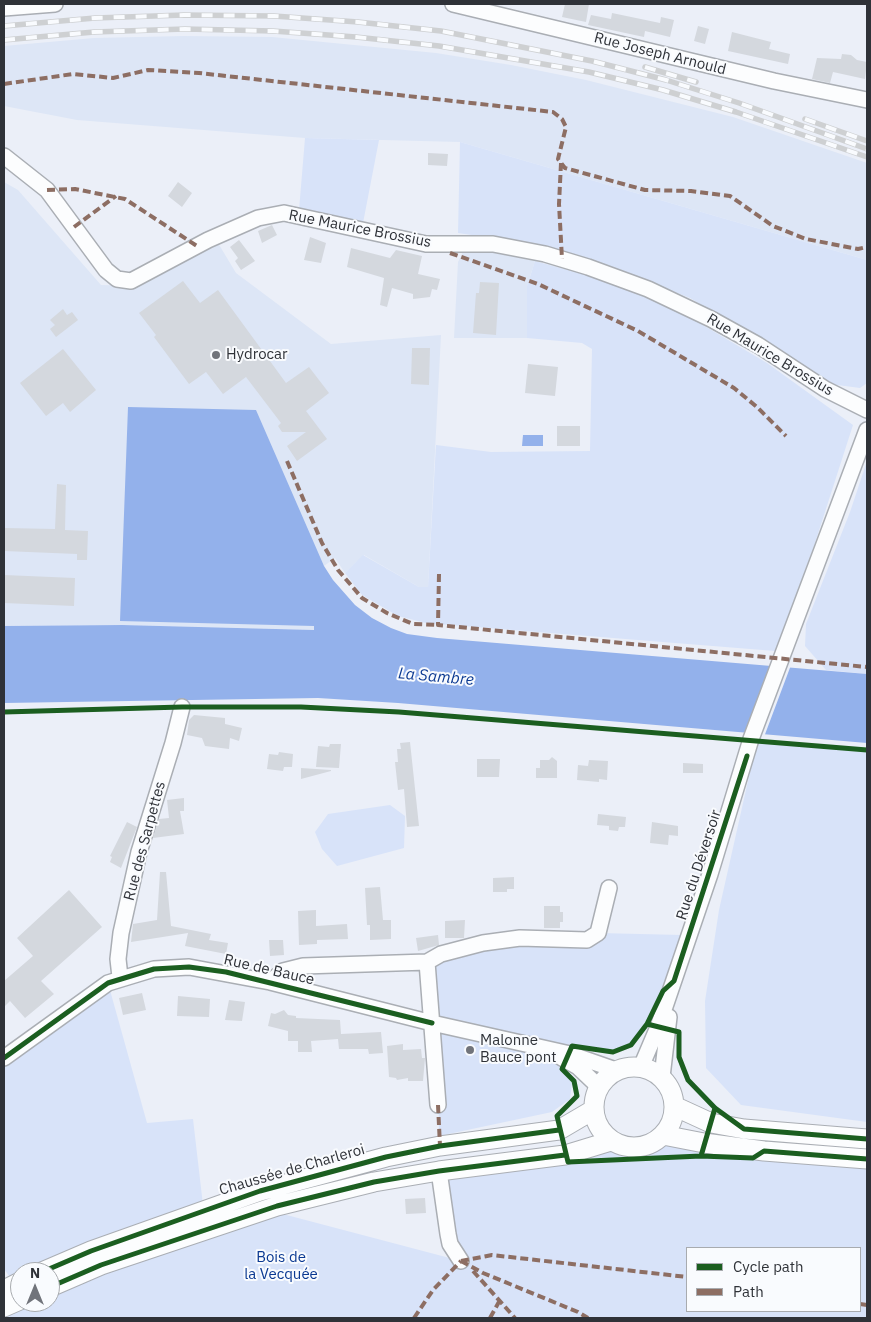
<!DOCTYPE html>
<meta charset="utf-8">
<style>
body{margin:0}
#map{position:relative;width:871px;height:1322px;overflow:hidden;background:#ebeff8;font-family:"IBM Plex Sans",sans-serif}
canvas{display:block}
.frame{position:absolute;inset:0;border:5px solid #2f3238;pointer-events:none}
.legend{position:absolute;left:686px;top:1247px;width:175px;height:65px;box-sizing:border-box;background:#f9fbfe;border:1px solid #a8abaf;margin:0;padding:6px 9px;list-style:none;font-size:15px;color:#2f3238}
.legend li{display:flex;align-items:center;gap:10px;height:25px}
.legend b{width:25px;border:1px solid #a8abaf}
.north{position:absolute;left:10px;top:1262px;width:50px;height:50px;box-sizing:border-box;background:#f9fbfe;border:1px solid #a8abaf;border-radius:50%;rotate:0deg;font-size:14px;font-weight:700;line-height:20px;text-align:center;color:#2f3238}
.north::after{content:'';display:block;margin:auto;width:18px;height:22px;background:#71747b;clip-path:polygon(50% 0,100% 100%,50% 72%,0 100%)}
</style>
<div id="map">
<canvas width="871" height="1322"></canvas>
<div class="frame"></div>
<ul class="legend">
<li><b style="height:6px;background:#1b5e20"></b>Cycle path</li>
<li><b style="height:6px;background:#8d6e63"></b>Path</li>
</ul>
<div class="north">N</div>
</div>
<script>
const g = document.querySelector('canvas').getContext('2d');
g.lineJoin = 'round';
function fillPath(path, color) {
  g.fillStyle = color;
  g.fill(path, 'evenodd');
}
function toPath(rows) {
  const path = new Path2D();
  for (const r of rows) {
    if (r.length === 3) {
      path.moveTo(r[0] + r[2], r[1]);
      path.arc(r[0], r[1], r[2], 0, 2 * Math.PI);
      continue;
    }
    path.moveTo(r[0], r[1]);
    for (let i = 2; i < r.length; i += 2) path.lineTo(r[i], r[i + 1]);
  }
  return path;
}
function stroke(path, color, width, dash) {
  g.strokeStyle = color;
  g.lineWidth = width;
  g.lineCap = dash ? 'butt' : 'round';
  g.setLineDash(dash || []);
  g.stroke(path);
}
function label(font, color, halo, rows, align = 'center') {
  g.font = font + ' "IBM Plex Sans",sans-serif';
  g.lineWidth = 4;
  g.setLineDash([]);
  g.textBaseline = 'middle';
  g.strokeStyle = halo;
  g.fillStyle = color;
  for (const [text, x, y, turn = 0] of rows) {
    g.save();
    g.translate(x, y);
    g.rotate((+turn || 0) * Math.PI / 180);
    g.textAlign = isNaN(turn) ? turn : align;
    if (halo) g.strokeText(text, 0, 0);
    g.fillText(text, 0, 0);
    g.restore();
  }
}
fillPath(toPath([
 [184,36,272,37,436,53,511,65,586,80,733,117,867,163,867,260,460,142,305,138,77,120,4,106,4,46,94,38],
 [4,182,18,190,101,285,137,286,218,243,236,273,331,344,441,335,428,587,419,587,364,555,345,573,335,558,324,566,313,545,315,630,122,625,4,626],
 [474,249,535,261,527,286,527,338,454,338,458,262,463,252]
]), '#dde6f6');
fillPath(toPath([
 [305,138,379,140,363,223,299,210],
 [460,142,867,260,867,383,860,388,830,384,690,298,593,260,547,246,458,233],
 [535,261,618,284,691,318,767,363,853,425,814,546,775,651,426,623,398,616,362,595,345,573,363,555,419,587,428,587,436,445,491,452,590,451,592,349,582,343,527,338,527,286],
 [867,461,867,674,826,670,805,646,806,624,850,512],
 [757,741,867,749,867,1122,741,1105,706,1068,705,1001,719,910],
 [390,805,405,816,404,848,337,866,322,849,315,832,328,814],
 [598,933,682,935,663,991,647,1024,631,1045,613,1052,572,1046,570,1054,432,1023,427,962,441,954],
 [108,983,147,1123,193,1119,203,1205,44,1272,20,1272,20,1282,15,1284,4,1269,4,1058],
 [438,1033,517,1048,556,1063,572,1083,570,1099,552,1112,439,1136],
 [663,1135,867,1159,867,1318,4,1318,36,1302,50,1302,50,1296,103,1272,279,1213,461,1261,439,1171,569,1164,611,1141,626,1147,638,1147,653,1142],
 [687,1248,860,1248,860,1311,687,1311]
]), '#d8e3f9');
fillPath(toPath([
 [128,407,256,410,324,566,333,580,355,605,372,618,391,628,407,634,437,638,867,674,867,743,398,703,318,698,4,703,4,626,122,625,314,630,314,626,120,621],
 [523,435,543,435,543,446,522,446]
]), '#93b1eb');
fillPath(toPath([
 [773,663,791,665,764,737,746,736]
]), '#ebeff8');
fillPath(toPath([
 [565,4,589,4,586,22,562,17],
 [612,13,660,23,661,17,674,20,670,37,645,31,644,37,588,25,591,15,611,19],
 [698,26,709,29,705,44,694,41],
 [732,32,771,42,769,49,790,54,788,64,728,51],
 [842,54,851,55,857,60,867,62,865,79,833,72,830,83,812,79,817,58,841,59],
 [428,153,448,154,447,166,428,165],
 [178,182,192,193,182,207,168,196],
 [272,225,277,235,262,243,258,231],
 [310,237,326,243,321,263,304,260],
 [239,240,255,261,241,270,235,261,238,258,230,247],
 [351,248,390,258,396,250,422,256,418,274,440,279,437,290,432,289,430,297,413,299,413,294,392,288,387,307,380,305,384,278,347,267],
 [183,281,200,303,218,290,286,383,309,367,329,393,306,411,327,439,297,461,287,446,306,432,282,432,278,426,281,423,246,377,223,394,206,372,189,384,154,337,156,335,139,313],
 [480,282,499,283,496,335,473,333,476,293,479,293],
 [63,309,67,315,72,312,78,320,56,337,50,329,55,325,50,320],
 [412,348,430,348,429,385,411,384],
 [63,349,96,390,70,412,63,403,46,416,20,383],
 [528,364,558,367,555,396,525,393],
 [557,426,580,426,580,446,557,446],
 [57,484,66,485,65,530,88,531,87,560,77,560,77,554,4,551,5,528,55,529],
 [4,575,75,578,74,606,4,603],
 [194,715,225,718,225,724,242,728,239,741,230,738,229,749,205,746,202,738,187,735,189,720],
 [410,742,419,826,407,827,404,789,398,790,395,762,398,762,397,749,401,749,400,743],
 [330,744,341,744,339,768,316,767,318,746,329,747],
 [279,752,293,754,292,767,284,767,283,771,267,769,269,754,278,755],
 [552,757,557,761,557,778,536,778,536,768,540,768,540,760,549,760],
 [477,759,500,759,499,777,477,777],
 [589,760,608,761,607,780,599,779,599,782,577,780,578,765,588,766],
 [683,763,703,764,703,773,683,773],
 [301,768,331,770,331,771,301,779],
 [184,798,184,811,180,811,184,834,153,838,159,819,169,818,167,800],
 [598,814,626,817,625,827,619,827,618,831,609,830,609,826,597,825],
 [127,822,137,827,121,868,110,862,112,857,110,856],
 [652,822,678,826,678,836,669,835,668,845,650,843],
 [160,872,166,872,171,926,211,934,209,940,228,943,226,954,185,946,188,933,131,942,133,924,157,920],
 [514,877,514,889,507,889,507,892,493,892,493,878],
 [380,887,383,920,391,920,391,939,370,940,370,925,367,925,365,888],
 [69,890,102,927,41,981,54,994,25,1018,10,1001,4,1007,4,981,33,956,17,938],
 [544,906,560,906,560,912,563,912,563,922,560,922,560,928,544,928],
 [316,910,316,926,347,924,348,939,317,940,317,944,299,945,298,911],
 [465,920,464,938,445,938,445,921],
 [438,935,439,945,418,951,416,938],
 [269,940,283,940,284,955,270,956],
 [142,993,146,1010,123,1015,119,998],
 [178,996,210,999,209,1017,177,1016],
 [229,1000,245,1002,242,1021,225,1020],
 [284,1010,288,1015,296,1016,296,1018,340,1020,341,1034,381,1032,383,1053,369,1054,368,1049,339,1049,338,1039,311,1041,312,1052,298,1052,298,1041,288,1041,288,1031,268,1026,271,1013,275,1014],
 [403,1044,403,1050,421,1049,422,1058,425,1058,423,1081,408,1081,408,1078,397,1080,396,1078,389,1077,387,1046],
 [425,1198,426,1213,406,1214,405,1199]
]), '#d4d8de');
const minor = toPath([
 [453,4,774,81,867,100],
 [4,8,55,4],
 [4,156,47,190,106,270,117,279,131,281,208,240,258,218,284,213,426,244,493,244,545,254,588,267,648,289,711,319,758,345,825,389,867,410],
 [120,977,118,959,121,933,139,852,173,743,182,707],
 [270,982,283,971,303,966,427,962],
 [4,1058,108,983,154,969,189,967,270,982,432,1023,570,1054,616,1070],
 [562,1058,578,1067,598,1086],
 [641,1067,658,1027,710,874,751,739,867,430],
 [662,1077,669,1017],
 [438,1105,427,962,441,954,483,943,520,938,587,940,598,933,609,888],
 [439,1171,448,1234,450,1244,461,1261]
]);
const major = toPath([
 [634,1107,40],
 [674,1106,711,1123,744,1129,867,1139],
 [663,1135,704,1143,764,1151,867,1159],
 [42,1272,91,1251,260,1191,386,1157,440,1146,559,1130,593,1110],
 [50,1287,101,1265,277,1206,374,1182,439,1171,565,1155,611,1141],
 [4,1290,20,1282],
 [4,1307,20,1300]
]);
stroke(minor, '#aaaeb4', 18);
stroke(major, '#aaaeb4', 21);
stroke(minor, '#fcfdfe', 15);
stroke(major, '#fcfdfe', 19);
const rail = toPath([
 [4,26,95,18,184,15,274,16,358,22,441,31,592,61,666,80,739,103,867,149],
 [4,40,94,32,185,29,273,31,356,37,439,46,589,72,663,90,736,112,867,157],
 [645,67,696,82],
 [805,119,867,141]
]);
stroke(rail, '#ced0d2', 5.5);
stroke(rail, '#f9fbfe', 4, [11]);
stroke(toPath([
 [4,84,73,74,113,78,148,70,199,73,553,112,562,119,566,127,558,159,565,168,645,190,691,191,730,196,773,226,806,239,858,249,867,247],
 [561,163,559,204,562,259],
 [47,190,75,189,125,199,197,246],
 [74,227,116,196],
 [450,253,538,284,638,331,734,388,757,407,786,436],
 [287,461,322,543,338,570,362,598,387,613,413,624,438,625],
 [439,574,438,625,867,667],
 [438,1105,440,1146],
 [461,1261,492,1255,687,1277],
 [461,1261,483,1273,578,1312,588,1318],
 [473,1271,515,1318],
 [860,1304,867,1305],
 [414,1318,433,1290,461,1261],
 [490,1318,500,1300]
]), '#8d6e63', 4, [8, 4]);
stroke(toPath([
 [4,712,182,707,301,707,399,712,867,750],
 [647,1024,679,1032,679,1057,688,1080,715,1108,744,1129,867,1139],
 [4,1058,108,983,154,969,189,967,226,972,432,1023],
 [715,1108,701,1156,568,1162,557,1116,577,1096,574,1081,562,1069,572,1046,613,1052,631,1045,647,1024,663,991,674,981,747,756],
 [701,1156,753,1158,764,1151,867,1159],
 [42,1272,91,1251,260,1191,386,1157,440,1146,559,1130],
 [50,1287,101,1265,277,1206,374,1182,439,1171,565,1155]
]), '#1b5e20', 5);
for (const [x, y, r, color] of [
 [216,355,5,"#71747b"],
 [470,1050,5,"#71747b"]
]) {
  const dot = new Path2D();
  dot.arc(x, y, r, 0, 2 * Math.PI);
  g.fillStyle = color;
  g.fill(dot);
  stroke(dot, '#f9fbfe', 2);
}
label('15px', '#2f3238', '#f9fbfe', [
 ["Rue Joseph Arnould",660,54,14],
 ["Rue Maurice Brossius",360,229,11],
 ["Rue Maurice Brossius",770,355,31],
 ["Rue des Sarpettes",145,841,-75],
 ["Rue du Déversoir",699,865,-72],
 ["Rue de Bauce",269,970,13],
 ["Chaussée de Charleroi",292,1170,-16]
]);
label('15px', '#2f3238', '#f9fbfe', [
 ["Hydrocar",226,355],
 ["Malonne",480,1041],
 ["Bauce pont",480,1058]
], 'left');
label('15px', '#0b3992', '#f9fbfe', [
 ["Bois de",281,1258],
 ["la Vecquée",281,1275]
]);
label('italic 16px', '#0c3a92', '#f9fbfe', [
 ["La Sambre",436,677,5]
]);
</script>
